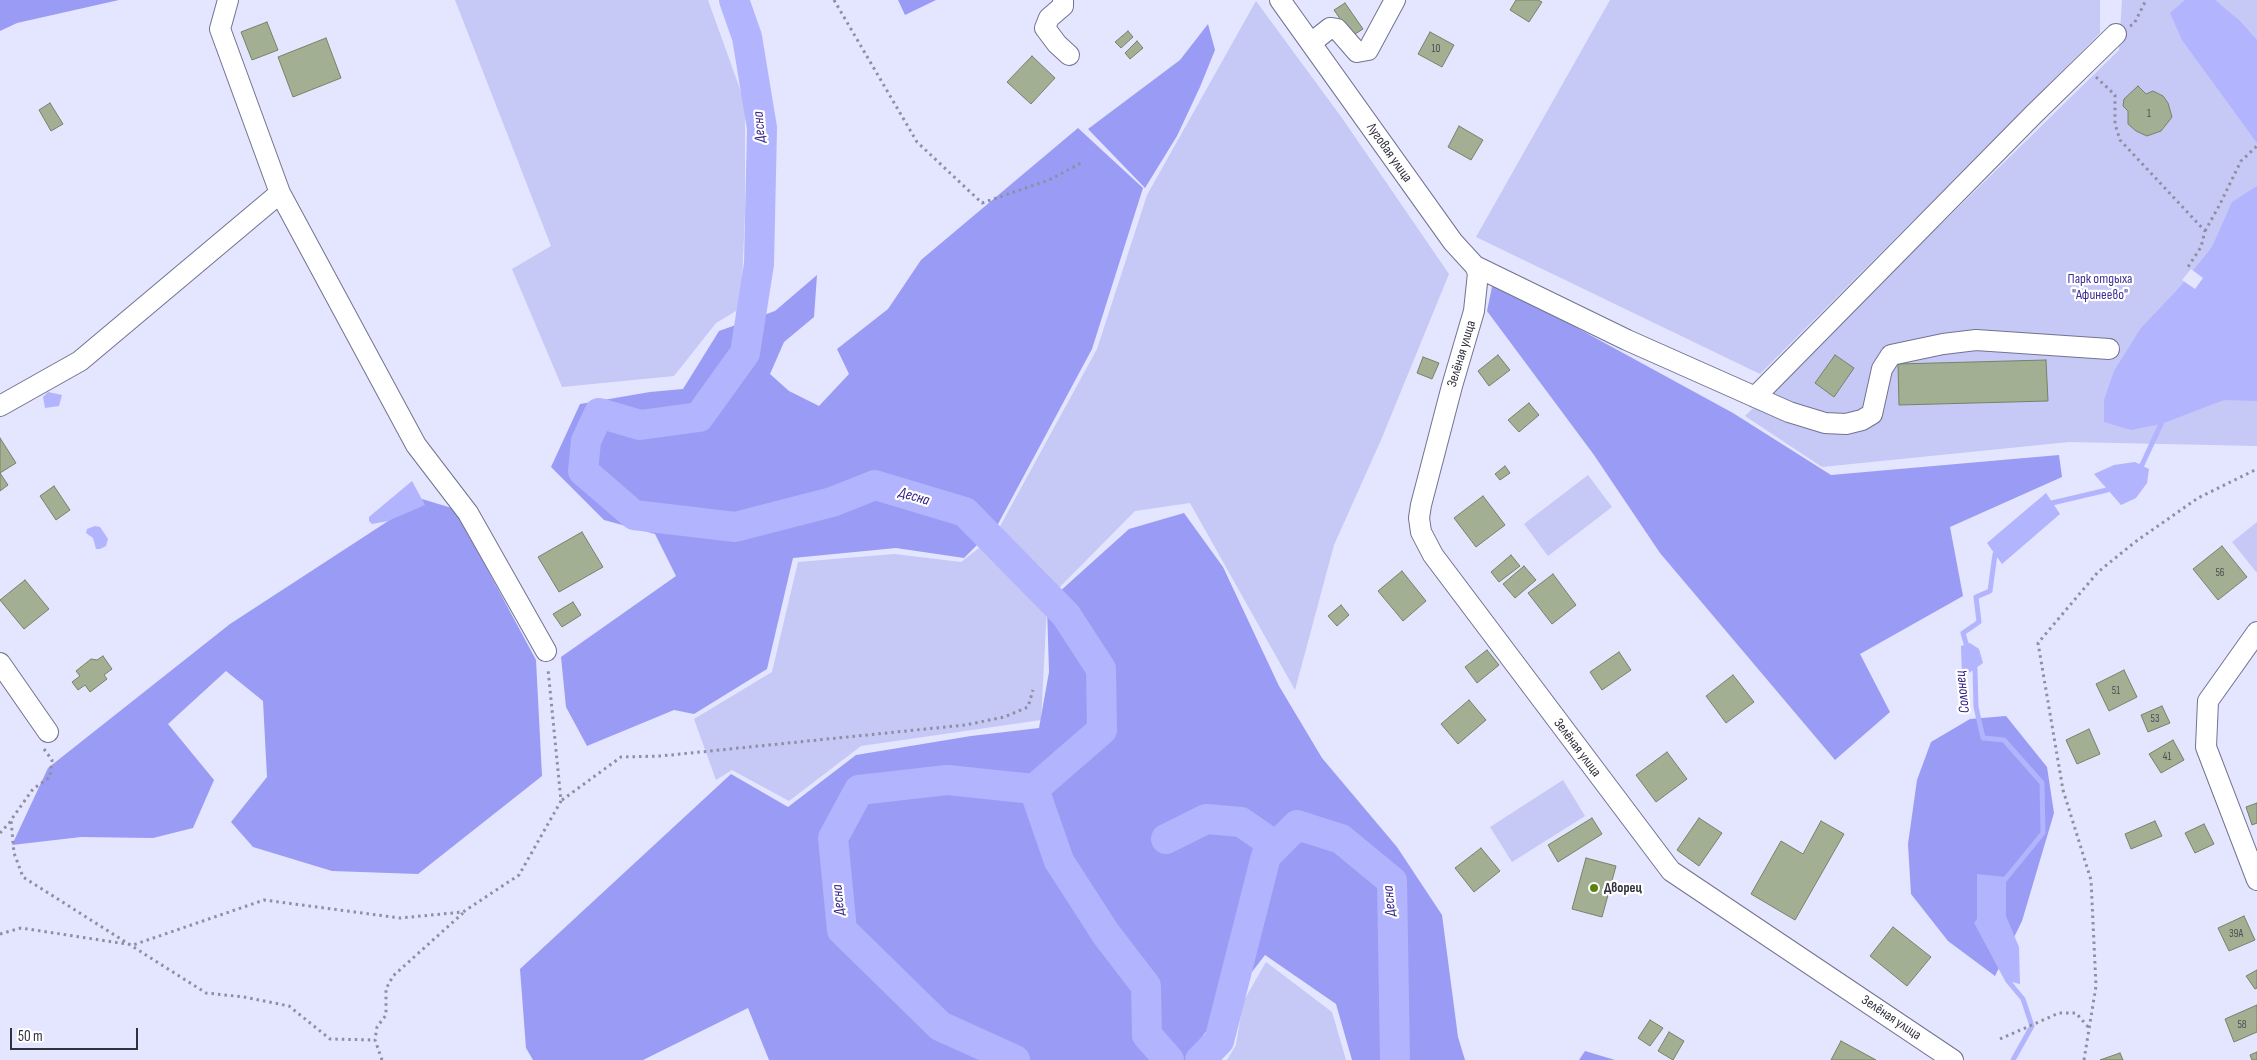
<!DOCTYPE html>
<meta charset="utf-8">
<style>
body{margin:0}
#map{position:relative;width:2257px;height:1060px;overflow:hidden;background:#e4e5ff;font-family:"Sofia Sans Condensed",sans-serif}
canvas{display:block}
.scale{position:absolute;left:10px;top:1028px;width:128px;height:22px;box-sizing:border-box;border:2px solid #30313d;border-top:0;padding-left:6px;font-size:15px;line-height:18px;white-space:nowrap;color:#30313d;-webkit-text-stroke:4px #fff;paint-order:stroke}
</style>
<div id="map">
<canvas width="2257" height="1060"></canvas>
<div class="scale">50 m</div>
</div>
<script>
const g = document.querySelector('canvas').getContext('2d');
g.lineJoin = 'round';
function fillPath(path, color) {
  g.fillStyle = color;
  g.fill(path, 'evenodd');
}
function toPath(rows) {
  const path = new Path2D();
  for (const r of rows) {
    path.moveTo(r[0], r[1]);
    for (let i = 2; i < r.length; i += 2) path.lineTo(r[i], r[i + 1]);
  }
  return path;
}
function stroke(path, color, width, dash) {
  g.strokeStyle = color;
  g.lineWidth = width;
  g.lineCap = dash ? 'butt' : 'round';
  g.setLineDash(dash || []);
  g.stroke(path);
}
function label(font, color, halo, rows, align = 'center') {
  g.font = font + ' "Sofia Sans Condensed",sans-serif';
  g.lineWidth = 4.5;
  g.setLineDash([]);
  g.textBaseline = 'middle';
  g.strokeStyle = halo;
  g.fillStyle = color;
  for (const [text, x, y, turn = 0] of rows) {
    g.save();
    g.translate(x, y);
    g.rotate((+turn || 0) * Math.PI / 180);
    g.textAlign = isNaN(turn) ? turn : align;
    if (halo) g.strokeText(text, 0, 0);
    g.fillText(text, 0, 0);
    g.restore();
  }
}
fillPath(toPath([
 [455,0,708,0,745,103,745,211,741,308,716,323,674,376,562,387,512,269,551,246],
 [1610,0,2100,0,2100,33,1760,374,1476,237],
 [2122,0,2257,0,2257,446,2069,442,1822,467,1745,416,2119,50],
 [1256,1,1342,118,1449,274,1381,440,1334,545,1295,690,1190,503,1135,511,1055,592,998,530,1097,349,1147,195],
 [1588,475,1612,507,1548,556,1524,524],
 [2257,522,2257,573,2232,542],
 [983,545,1047,607,1041,720,861,746,789,801,732,770,716,780,694,719,772,672,798,562,894,554,961,562],
 [1563,780,1585,816,1512,862,1490,827],
 [1266,962,1332,1012,1346,1060,1227,1060,1236,1045,1243,1002]
]), '#c6c8f6');
fillPath(toPath([
 [0,0,119,0,17,23,0,31],
 [898,0,936,0,905,15],
 [1208,24,1215,50,1200,87,1177,136,1145,188,1088,129,1180,60],
 [1078,128,1143,188,1092,349,998,524,964,558,896,548,793,558,767,669,694,714,674,710,587,746,566,707,561,657,676,576,655,534,604,520,551,467,580,404,650,392,683,389,719,331,775,311,817,275,814,317,784,342,770,374,789,391,819,406,849,374,837,349,888,309,921,260],
 [1493,282,1733,413,1831,475,2059,455,2062,477,1950,527,1963,596,1860,654,1890,712,1835,760,1660,553,1594,455,1487,311],
 [422,499,455,509,536,660,542,776,418,874,332,871,253,847,231,822,267,777,263,701,226,671,168,724,214,780,193,828,153,838,81,837,12,845,48,768,230,624],
 [1184,513,1223,567,1279,686,1322,758,1397,847,1442,915,1458,1037,1465,1060,1352,1060,1336,1004,1265,955,1195,1046,1191,1060,769,1060,748,1008,643,1060,533,1060,526,1048,520,969,731,774,788,807,856,755,971,736,1039,728,1049,672,1047,607,1058,593,1129,529],
 [2006,716,2047,767,2054,813,2022,921,1995,976,1948,941,1911,894,1908,844,1917,780,1931,742,1970,719],
 [1585,1051,1615,1060,1579,1060]
]), '#9a9bf5');
fillPath(toPath([
 [2185,0,2215,0,2240,21,2257,40,2257,143,2182,40,2170,13],
 [2257,186,2257,401,2224,400,2161,424,2131,430,2104,422,2104,400,2114,371,2141,328,2179,288,2212,247,2232,202],
 [48,392,62,395,59,406,45,408,43,397],
 [2135,462,2149,469,2147,483,2136,498,2121,505,2094,474,2114,465],
 [412,481,425,505,388,521,372,524,369,521,369,517],
 [2046,493,2060,514,2002,564,1987,543],
 [95,526,100,527,108,539,106,546,100,549,96,549,93,538,86,533,87,529],
 [1970,643,1979,649,1983,663,1962,678,1961,646],
 [1977,874,2006,877,2006,916,2019,947,2020,984,2008,981,1977,923]
]), '#b2b4fd');
fillPath(toPath([
 [2191,269,2203,278,2195,289,2182,280]
]), '#e4e5ff');
stroke(toPath([
 [2137,468,2142,465,2161,424,2161,419],
 [2047,508,2052,503,2107,490,2112,486],
 [1968,650,1963,633,1979,622,1976,597,1990,591,1995,554,2000,550],
 [1973,663,1975,669,1976,707,1983,738,2004,740,2042,783,2043,833,2003,882],
 [1980,919,1977,923,2008,981,2023,999,2032,1026,2013,1060]
]), '#b2b4fd', 5);
stroke(toPath([
 [734,0,747,37,762,128,759,264,745,353,699,417,640,425,599,413,586,441,583,471,634,515,735,527,832,502,875,485,965,512,1066,615,1101,669,1102,730,1034,789,947,780,859,790,833,838,842,930,940,1026,1015,1060],
 [1034,789,1059,861,1106,934,1146,986,1147,1035,1169,1060],
 [1166,839,1206,819,1241,822,1276,846],
 [1200,1060,1219,1041,1266,856,1297,825,1341,839,1392,881,1395,1060]
]), '#b2b4fd', 30);
const building = toPath([
 [1516,0,1538,0,1542,2,1529,22,1510,10,1516,0],
 [1345,3,1363,29,1352,36,1334,10,1345,3],
 [267,22,278,50,252,60,241,32,267,22],
 [1128,31,1133,37,1121,48,1115,42,1128,31],
 [1430,32,1454,45,1442,67,1418,54,1430,32],
 [326,38,341,78,293,97,278,57,326,38],
 [1137,41,1143,48,1130,59,1125,53,1137,41],
 [1032,56,1055,78,1031,104,1007,82,1032,56],
 [2138,86,2146,94,2153,91,2163,96,2168,103,2172,117,2161,131,2147,136,2136,131,2128,124,2128,111,2123,106,2124,99,2138,86],
 [50,103,63,124,51,131,39,110,50,103],
 [1459,126,1483,140,1471,160,1448,147,1459,126],
 [1498,355,1510,370,1489,386,1478,371,1498,355],
 [1835,355,1854,368,1834,397,1815,383,1835,355],
 [1423,357,1439,363,1432,379,1417,373,1423,357],
 [2046,360,2048,401,1899,405,1898,364,2046,360],
 [1529,403,1539,415,1519,432,1508,420,1529,403],
 [0,438,16,463,0,473,8,485,0,491,0,438],
 [1505,466,1510,473,1500,480,1495,474,1505,466],
 [54,486,70,510,56,520,40,496,54,486],
 [1483,496,1505,525,1476,547,1454,518,1483,496],
 [582,532,603,567,559,592,538,557,582,532],
 [2222,546,2247,577,2218,600,2193,569,2222,546],
 [1511,555,1520,566,1499,582,1491,572,1511,555],
 [1524,566,1536,580,1515,598,1503,584,1524,566],
 [1402,571,1426,601,1403,621,1378,591,1402,571],
 [1553,574,1576,605,1552,624,1528,593,1553,574],
 [25,580,49,609,24,629,0,600,25,580],
 [573,602,581,615,562,627,553,614,573,602],
 [1341,605,1349,615,1337,626,1328,616,1341,605],
 [1487,650,1499,665,1477,683,1465,667,1487,650],
 [1619,652,1631,670,1602,690,1590,672,1619,652],
 [103,656,112,669,104,675,107,679,90,692,85,685,78,690,72,682,80,676,76,671,91,659,97,660,103,656],
 [2124,670,2137,697,2109,711,2096,684,2124,670],
 [1733,675,1754,702,1726,723,1706,696,1733,675],
 [1469,700,1486,720,1458,744,1441,724,1469,700],
 [2162,706,2170,723,2148,732,2141,715,2162,706],
 [2089,729,2100,754,2077,764,2066,740,2089,729],
 [2173,740,2184,760,2161,773,2149,754,2173,740],
 [1667,752,1687,779,1656,802,1636,775,1667,752],
 [2257,803,2257,823,2252,825,2246,807,2257,803],
 [1592,818,1602,834,1558,862,1548,845,1592,818],
 [1699,818,1722,833,1699,866,1677,850,1699,818],
 [1821,821,1844,834,1795,920,1751,894,1781,841,1803,854,1821,821],
 [2155,821,2162,836,2131,849,2125,834,2155,821],
 [2204,824,2214,844,2195,853,2185,833,2204,824],
 [1481,848,1500,871,1474,892,1455,868,1481,848],
 [1586,858,1616,866,1602,917,1572,909,1586,858],
 [2244,916,2255,940,2229,951,2218,928,2244,916],
 [1893,927,1931,957,1907,986,1870,956,1893,927],
 [2257,970,2257,988,2255,989,2246,976,2257,970],
 [2257,1005,2257,1032,2234,1042,2225,1019,2257,1005],
 [1650,1020,1663,1028,1650,1046,1638,1038,1650,1020],
 [1669,1032,1684,1041,1673,1060,1658,1051,1669,1032],
 [1841,1041,1876,1060,1831,1060,1841,1041],
 [2257,1052,2257,1060,2252,1060,2250,1055,2257,1052],
 [2120,1053,2123,1060,2100,1060,2120,1053]
]);
fillPath(building, '#a2af93');
stroke(building, '#768367', 1);
const minor = toPath([
 [228,0,220,29,280,193,416,445,468,513,546,651],
 [1063,0,1063,6,1049,18,1045,28,1057,44,1069,55],
 [1280,0,1453,242,1475,266,1478,273,1474,311,1452,386,1421,505,1419,518,1421,532,1433,555,1671,871,1953,1060],
 [1311,43,1330,28,1337,29,1357,52,1368,50,1395,0],
 [1475,266,1627,340,1789,412,1825,423,1846,424,1862,420,1872,414,1882,369,1891,355,1943,344,1976,340,2109,349],
 [1755,397,2034,114,2116,34],
 [0,406,80,361,280,193],
 [2257,632,2208,701,2206,747,2257,880],
 [0,663,48,732]
]);
stroke(minor, '#727390', 22);
stroke(toPath([
 [834,0,917,142,982,203,1049,180,1083,162],
 [2130,26,2134,24,2146,0],
 [2096,77,2115,95,2115,124,2120,140,2205,231,2201,247,2188,267],
 [2205,231,2219,206,2241,161,2257,146],
 [44,749,52,760,50,777,33,789,11,820,14,853,23,877,206,993,244,997,289,1006,330,1039,375,1040],
 [562,800,621,757,661,756,965,725,1004,717,1028,707,1033,690],
 [0,833,11,821],
 [0,934,21,928,133,945,264,900,400,918,463,912,519,875,561,801,548,669],
 [2000,1039,2059,1013,2076,1013,2089,1028],
 [382,1060,375,1040,377,1027,386,1015,386,989,393,976,463,913],
 [2084,1060,2096,986,2091,880,2063,790,2038,643,2098,572,2135,542,2198,498,2257,469]
]), '#8e8fa2', 3, [2.5, 4]);
stroke(minor, '#fff', 20);
for (const [x, y, r, color] of [
 [1594,888,5,"#5b840a"]
]) {
  const dot = new Path2D();
  dot.arc(x, y, r, 0, 2 * Math.PI);
  g.fillStyle = color;
  g.fill(dot);
  stroke(dot, '#fff', 2);
}
label('11px', '#4c5052', null, [
 ["10",1436,49],
 ["1",2149,114],
 ["56",2220,573],
 ["51",2116,691],
 ["53",2155,719],
 ["41",2167,757],
 ["39А",2236,934],
 ["58",2242,1025]
]);
label('14px', '#30313d', '#fff', [
 ["Луговая улица",1389,153,55],
 ["Зелёная улица",1462,354,-73],
 ["Зелёная улица",1577,748,53],
 ["Зелёная улица",1891,1018,34]
]);
label('14px', '#3e3096', '#fff', [
 ["Парк отдыха",2100,279],
 ["\"Афинеево\"",2100,295]
]);
label('bold 14px', '#30313d', '#fff', [
 ["Дворец",1604,888]
], 'left');
label('italic 15px', '#332187', '#fff', [
 ["Десна",760,127,-94],
 ["Десна",914,497,17],
 ["Солонец",1963,692,-96],
 ["Десна",839,900,-95],
 ["Десна",1390,901,-95]
]);
</script>
